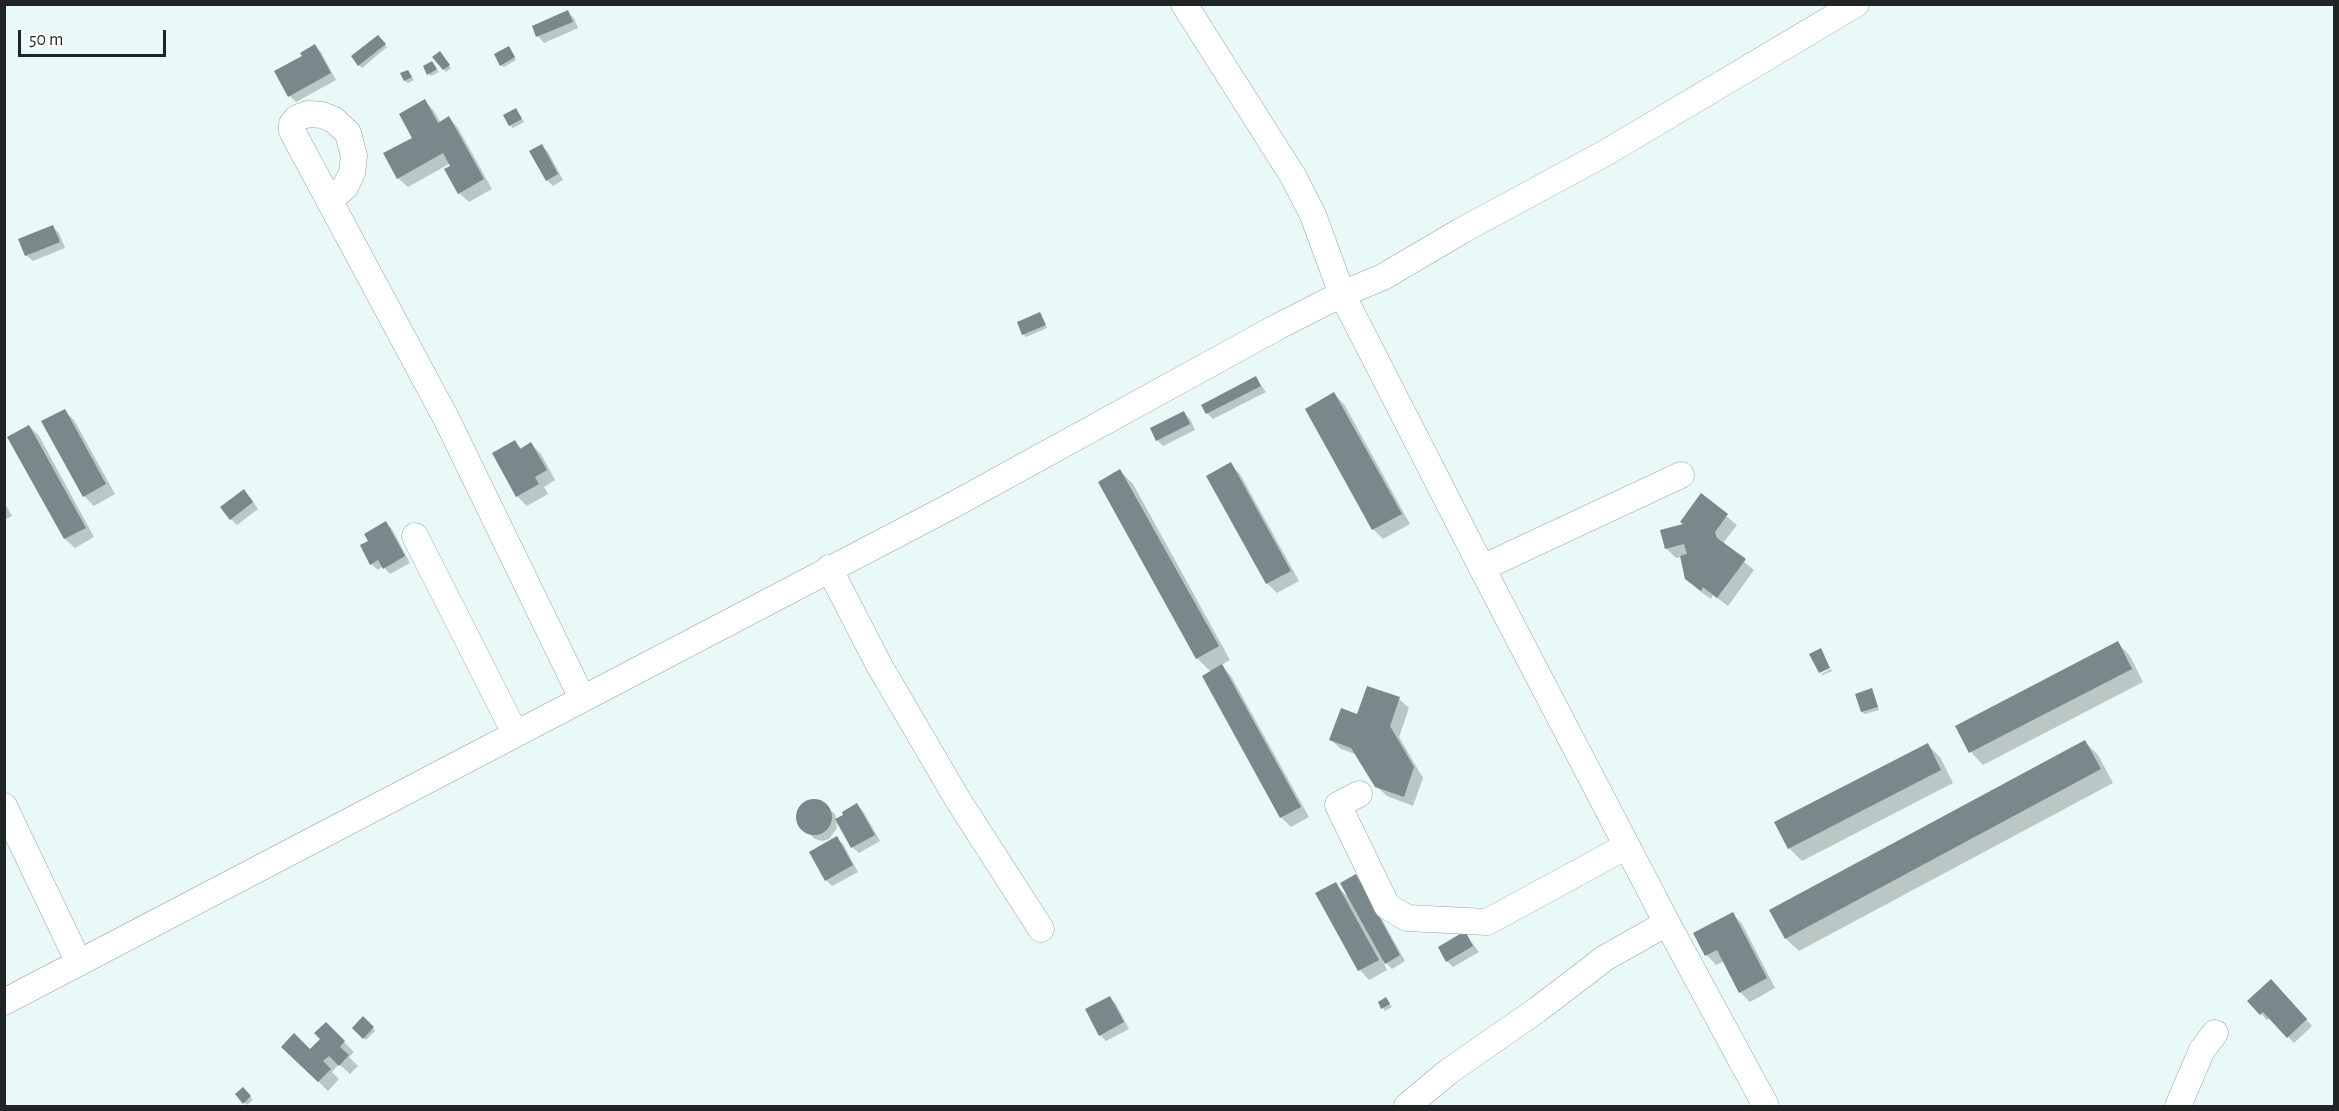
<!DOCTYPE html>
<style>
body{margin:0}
#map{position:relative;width:2339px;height:1111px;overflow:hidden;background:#e9f9f7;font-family:"Alegreya Sans",sans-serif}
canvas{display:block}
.frame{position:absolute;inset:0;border:6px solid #1f2524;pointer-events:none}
.scale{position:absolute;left:18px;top:30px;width:148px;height:27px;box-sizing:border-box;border:3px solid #1f2524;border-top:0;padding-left:8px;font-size:18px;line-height:21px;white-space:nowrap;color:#1f2524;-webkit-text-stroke:4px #fff;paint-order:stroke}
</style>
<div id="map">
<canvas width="2339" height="1111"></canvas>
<div class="frame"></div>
<div class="scale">50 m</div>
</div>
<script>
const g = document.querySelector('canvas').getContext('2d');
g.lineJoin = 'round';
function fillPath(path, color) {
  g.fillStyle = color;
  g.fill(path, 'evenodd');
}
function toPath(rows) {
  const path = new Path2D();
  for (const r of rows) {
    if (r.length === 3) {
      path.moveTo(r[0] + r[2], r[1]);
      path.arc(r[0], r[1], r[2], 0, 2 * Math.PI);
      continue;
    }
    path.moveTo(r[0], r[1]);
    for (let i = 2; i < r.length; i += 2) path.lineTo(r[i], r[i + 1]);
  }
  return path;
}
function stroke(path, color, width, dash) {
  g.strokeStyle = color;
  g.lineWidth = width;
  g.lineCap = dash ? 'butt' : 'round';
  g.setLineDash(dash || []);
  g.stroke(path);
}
fillPath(toPath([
 [568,12,574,18,578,28,544,43,538,36,533,27],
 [378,37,387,47,362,68,359,65],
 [315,46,321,52,336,80,296,102,290,96,276,72,304,57],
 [511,51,516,60,504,67,501,65],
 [442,56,451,68,446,72,444,69],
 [432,63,439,72,431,76,429,74],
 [408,71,414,80,408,83,405,81],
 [425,101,434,111,441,123,449,118,458,128,492,189,469,202,459,193,451,163,408,187,398,178],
 [518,112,524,122,513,128,510,125],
 [542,146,548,152,563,180,553,186,547,180],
 [53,227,59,233,65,248,33,261,26,255],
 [1040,314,1047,328,1026,337,1023,334],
 [1256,378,1266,392,1213,419,1207,413],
 [1334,394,1344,404,1410,524,1383,539,1373,529],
 [64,410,74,420,115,494,94,506,84,496,43,422],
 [1184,413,1190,419,1195,430,1163,446,1157,440],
 [29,426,39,436,94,537,75,548,65,539,9,438],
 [515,442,522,449,531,444,541,454,555,480,544,487,548,494,527,506,517,496],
 [1230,464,1240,474,1299,581,1277,593,1267,583,1208,476],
 [1120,471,1133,484,1230,660,1221,665,1231,676,1309,817,1291,827,1281,817,1211,672,1197,658],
 [1701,495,1737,525,1724,542,1725,546,1754,570,1728,606,1713,595,1711,599,1697,589,1687,578,1681,557,1676,558,1666,548,1685,525],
 [250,497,258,509,237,525,231,519],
 [4,502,12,516,4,520],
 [386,523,392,529,410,563,390,574,383,566,378,570,371,564,370,541],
 [2118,643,2130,656,2143,682,1983,765,1971,752],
 [1831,669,1832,671,1823,675,1821,674],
 [1872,690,1879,710,1865,714,1862,712],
 [1399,699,1409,708,1399,737,1423,778,1413,806,1387,796,1376,786,1358,755,1341,749,1331,740,1358,716],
 [2085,742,2098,755,2113,783,1799,951,1786,939,1771,911],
 [1927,744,1940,757,1953,783,1802,861,1789,848,1776,823],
 [816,800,835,814,837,828,829,839,822,841,815,839,798,823,797,816,803,804],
 [857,805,863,811,880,841,859,853,852,847,837,820],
 [836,838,843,844,858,872,832,886,826,880],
 [1355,876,1361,882,1405,961,1392,969,1382,959,1387,970,1369,980,1360,970,1317,894,1335,884,1348,897],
 [1733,914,1742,924,1775,988,1750,1002,1740,992,1724,961,1716,965,1707,955,1695,933],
 [1465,933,1479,952,1453,967,1447,961],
 [2277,987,2312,1026,2294,1043,2270,1017,2267,1020,2249,1001],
 [1109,997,1116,1004,1129,1029,1106,1041,1100,1035],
 [1388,1002,1392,1007,1385,1011,1383,1008],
 [363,1018,375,1031,366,1040,354,1028],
 [326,1024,354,1052,349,1057,358,1066,350,1074,339,1064,332,1072,339,1079,328,1091,283,1047,310,1051,322,1039],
 [243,1089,253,1100,247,1105,237,1094]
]), '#0003');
fillPath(toPath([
 [568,10,573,22,536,37,532,26],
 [378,35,386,44,358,66,351,56],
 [315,44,331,73,288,97,274,71,302,56,300,53],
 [509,46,515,57,500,66,494,54],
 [440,51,450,65,443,70,432,57],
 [432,61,437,69,427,75,423,66],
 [408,70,412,77,404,81,400,73],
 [425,99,438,123,449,116,484,179,458,194,444,169,450,166,443,153,397,179,383,153,412,138,399,114],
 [516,108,522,119,509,126,503,115],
 [542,144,558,174,546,181,529,151],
 [53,225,60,242,25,256,18,239],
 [1040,312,1046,325,1022,335,1017,322],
 [1256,376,1261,386,1206,414,1201,405],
 [1334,392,1402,514,1372,530,1305,409],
 [65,409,106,484,83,497,41,421],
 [1184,411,1190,424,1156,441,1150,428],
 [29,425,86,528,64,539,7,437],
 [515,440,520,449,531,442,547,470,535,477,539,484,516,497,492,453],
 [1231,462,1291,571,1266,584,1206,476],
 [1120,469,1219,646,1196,659,1098,482],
 [244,489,253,502,230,520,220,507],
 [1701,493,1728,514,1715,532,1717,538,1746,559,1717,598,1703,587,1701,591,1685,579,1680,556,1687,554,1684,544,1665,549,1660,530,1683,524,1680,522],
 [386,521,405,556,383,569,378,560,370,565,360,545,368,541,364,534],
 [2118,641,2132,669,1969,753,1955,726],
 [1821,648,1830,668,1819,673,1809,654],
 [1222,664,1301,807,1280,818,1202,676],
 [1367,686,1400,697,1390,726,1414,767,1404,797,1375,787,1351,748,1329,740,1341,708,1357,714],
 [1872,688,1878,707,1861,712,1855,694],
 [2085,740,2101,769,1785,939,1769,910],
 [1928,743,1941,770,1788,849,1774,822],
 [814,817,18],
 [857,803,875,835,851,848,835,819,843,815,842,812],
 [837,836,853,865,825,881,809,852],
 [1356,874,1400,955,1385,964,1340,883],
 [1336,882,1379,960,1358,971,1315,893],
 [1733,912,1767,978,1739,993,1717,950,1705,956,1693,933],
 [1465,931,1473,946,1446,962,1438,947],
 [2271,979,2307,1019,2287,1038,2263,1012,2260,1015,2247,1001],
 [1110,996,1124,1022,1099,1036,1085,1009],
 [1386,997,1390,1004,1381,1009,1378,1002],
 [363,1016,374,1027,363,1039,352,1028],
 [326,1022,345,1041,340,1047,349,1055,339,1066,329,1056,323,1061,331,1069,318,1082,281,1047,294,1033,310,1049,320,1039,314,1033],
 [243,1087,251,1096,243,1104,235,1094]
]), '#7a888b');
const minor = toPath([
 [1184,4,1293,176,1313,215,1342,294,1482,568,1667,923,1766,1106],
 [330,200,345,187,352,173,354,156,348,133,334,120,322,115,308,114,297,118,292,124,292,131,446,418,582,698],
 [415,536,515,733],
 [829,568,879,665,958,800,1041,929],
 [1482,568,1681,475],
 [1359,794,1338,805,1387,906,1407,918,1487,922,1627,846],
 [4,806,79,963],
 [4,1002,953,505,1279,326,1342,294,1383,277,1461,231,1607,152,1856,4],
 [1407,1106,1448,1072,1537,1010,1605,958,1667,923],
 [2178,1106,2202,1050,2215,1033]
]);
stroke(minor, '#96a4a2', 27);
stroke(minor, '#fff', 26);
</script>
